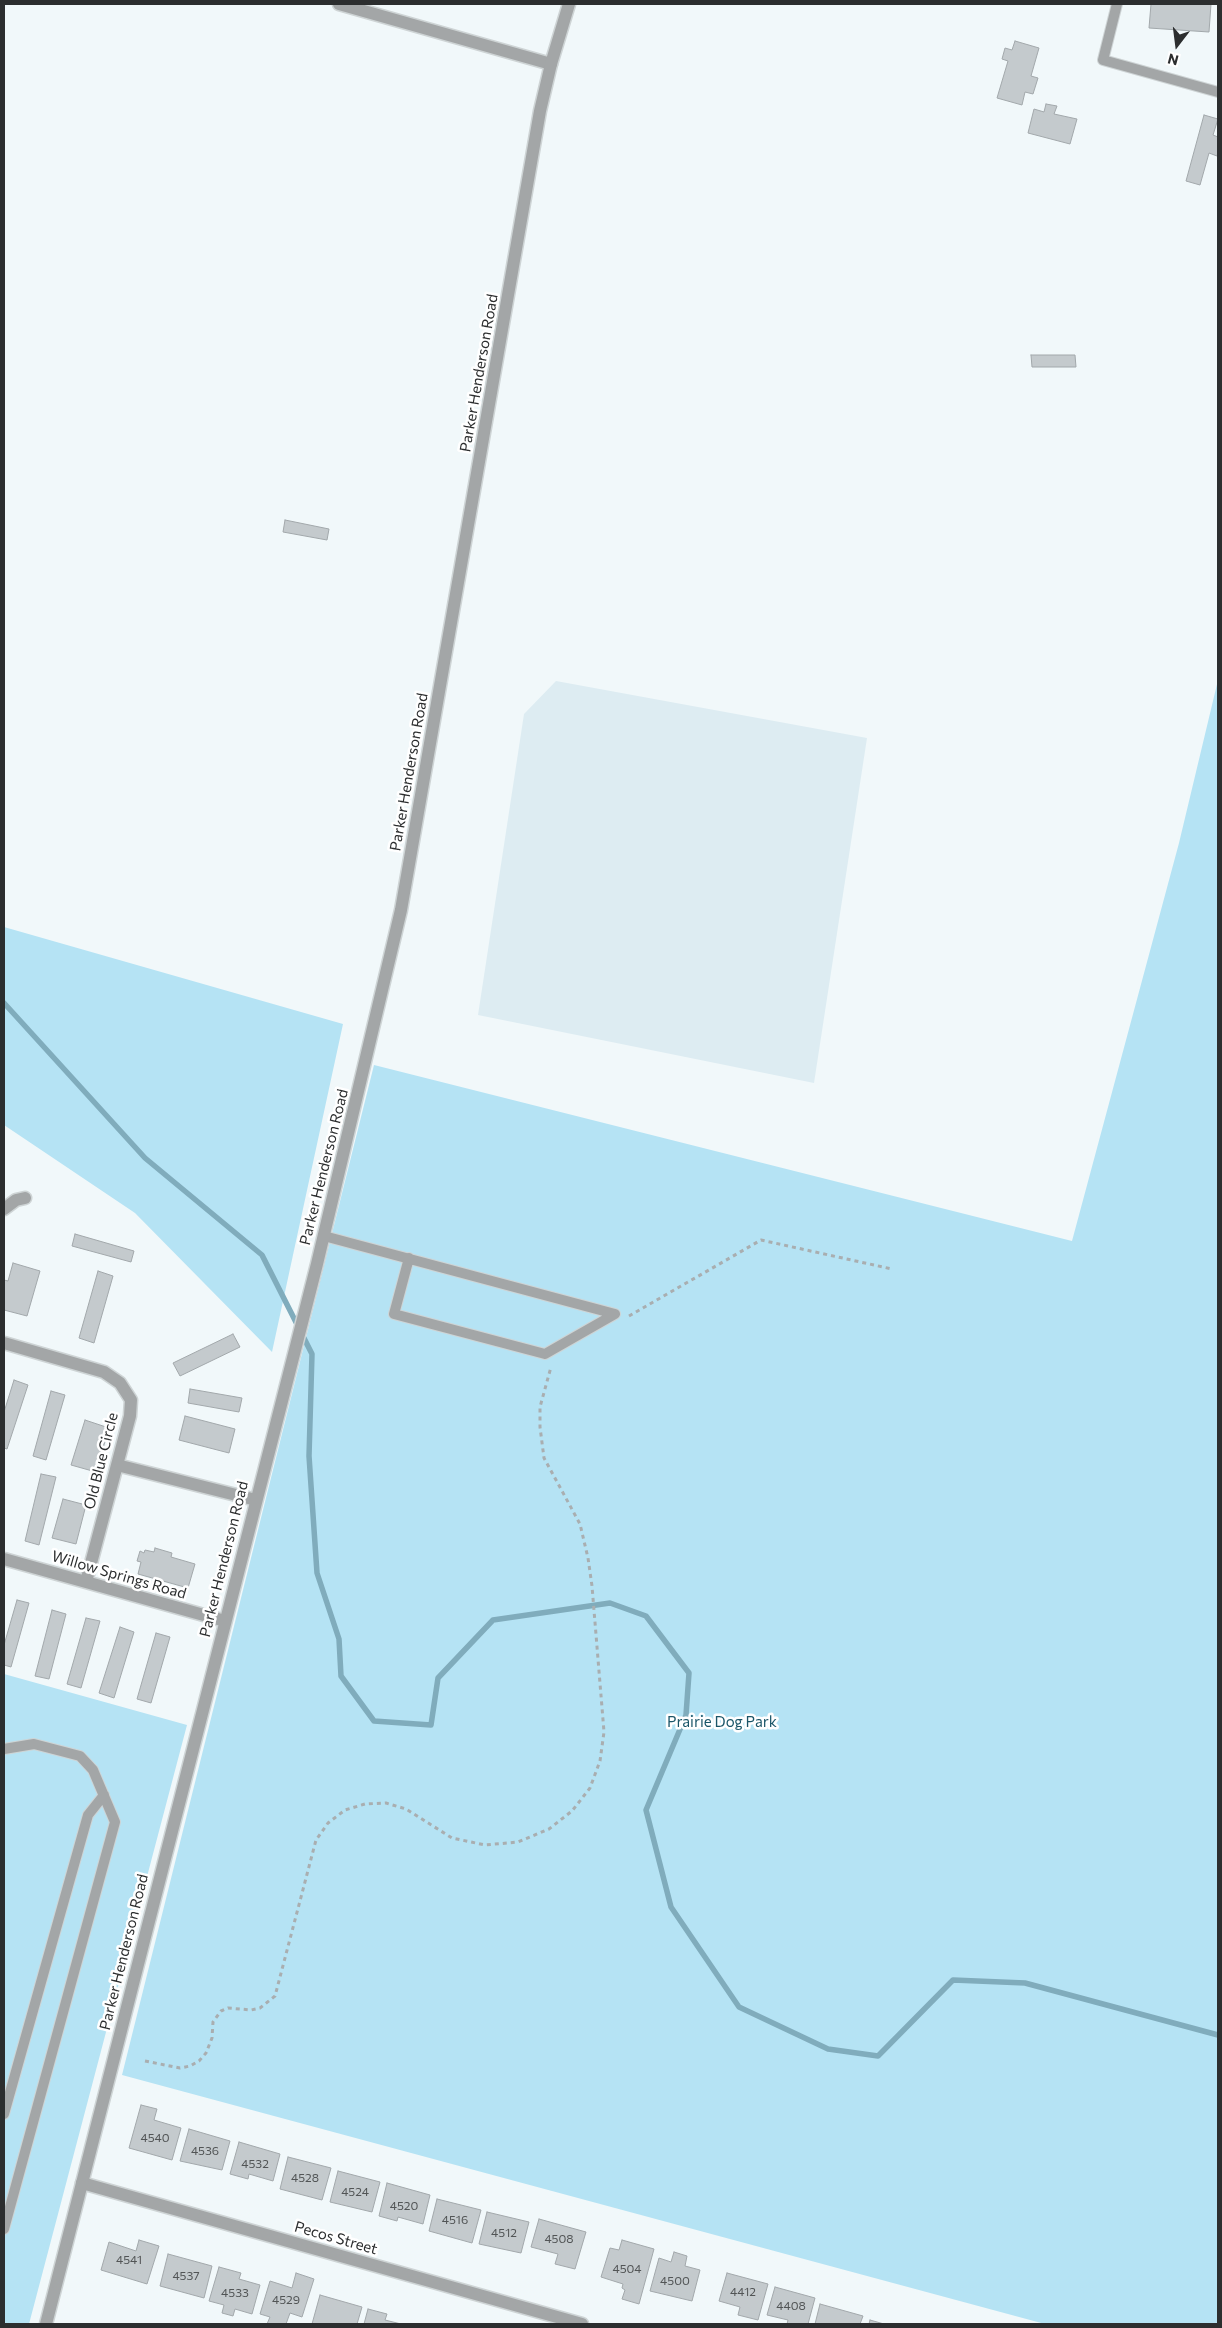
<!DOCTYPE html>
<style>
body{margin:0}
#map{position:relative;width:1222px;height:2328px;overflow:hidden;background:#f1f8fa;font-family:Commissioner,sans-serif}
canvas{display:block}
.frame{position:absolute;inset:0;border:5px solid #2c2e2f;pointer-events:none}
.north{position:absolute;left:1152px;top:20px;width:50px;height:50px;-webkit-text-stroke:4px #fff;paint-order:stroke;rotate:195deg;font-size:14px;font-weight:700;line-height:20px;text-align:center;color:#2c2e2f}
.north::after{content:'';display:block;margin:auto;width:18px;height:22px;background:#2c2e2f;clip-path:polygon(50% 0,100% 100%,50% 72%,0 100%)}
</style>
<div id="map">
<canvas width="1222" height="2328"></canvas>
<div class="frame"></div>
<div class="north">N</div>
</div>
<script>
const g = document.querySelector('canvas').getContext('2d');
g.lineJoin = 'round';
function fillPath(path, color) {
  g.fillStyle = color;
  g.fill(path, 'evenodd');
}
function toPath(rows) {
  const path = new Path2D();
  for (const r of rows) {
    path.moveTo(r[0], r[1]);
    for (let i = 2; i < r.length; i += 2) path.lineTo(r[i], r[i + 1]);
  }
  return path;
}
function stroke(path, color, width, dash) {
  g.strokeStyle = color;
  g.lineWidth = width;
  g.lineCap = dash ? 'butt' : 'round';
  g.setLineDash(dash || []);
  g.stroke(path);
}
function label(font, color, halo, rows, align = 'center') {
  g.font = font + ' Commissioner,sans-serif';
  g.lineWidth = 5;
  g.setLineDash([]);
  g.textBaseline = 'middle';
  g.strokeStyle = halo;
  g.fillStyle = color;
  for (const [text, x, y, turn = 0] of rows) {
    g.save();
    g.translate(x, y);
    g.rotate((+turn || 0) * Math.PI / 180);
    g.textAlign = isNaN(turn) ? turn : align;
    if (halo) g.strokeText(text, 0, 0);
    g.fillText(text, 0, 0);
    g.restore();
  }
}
fillPath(toPath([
 [556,681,867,738,814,1083,478,1015,524,714]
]), '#ddecf2');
fillPath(toPath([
 [1218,680,1218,2324,1045,2324,122,2075,374,1065,1072,1241,1179,843],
 [4,927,343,1024,272,1352,135,1213,4,1125],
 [4,1674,187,1725,29,2324,4,2324]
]), '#b5e3f4');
stroke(toPath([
 [4,1003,145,1158,262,1255,312,1354,309,1456,317,1573,339,1639,341,1676,374,1721,431,1725,438,1678,493,1620,610,1603,646,1616,689,1673,686,1715,646,1810,671,1907,739,2007,828,2049,878,2056,953,1980,1025,1983,1218,2035]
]), '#80acbc', 5.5);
const building = toPath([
 [1151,4,1211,4,1209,32,1149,28,1151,4],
 [1015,41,1039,48,1031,76,1038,78,1033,94,1025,92,1022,105,997,98,1008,61,1002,59,1005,48,1012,50,1015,41],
 [1046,104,1057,106,1054,114,1077,119,1070,144,1028,133,1034,109,1044,112,1046,104],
 [1204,115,1218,119,1213,135,1218,137,1218,152,1217,156,1209,153,1200,185,1186,181,1204,115],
 [1031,355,1075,355,1076,367,1032,367,1031,355],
 [285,520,329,529,327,540,283,532,285,520],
 [75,1234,134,1251,131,1262,72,1246,75,1234],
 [13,1263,40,1271,27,1316,4,1310,4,1280,8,1281,13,1263],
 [98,1271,113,1276,94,1343,79,1338,98,1271],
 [233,1334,240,1347,180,1376,173,1363,233,1334],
 [14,1380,28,1385,7,1449,4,1448,4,1412,14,1380],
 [190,1389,242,1398,239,1412,188,1403,190,1389],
 [51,1391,65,1395,46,1460,33,1456,51,1391],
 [185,1416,235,1429,229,1453,179,1440,185,1416],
 [85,1420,109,1428,96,1472,71,1465,85,1420],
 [41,1474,56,1477,39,1545,25,1541,41,1474],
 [63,1499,86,1505,76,1544,52,1538,63,1499],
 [155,1548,172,1553,171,1557,195,1564,188,1588,138,1574,141,1562,137,1561,140,1551,144,1553,145,1550,154,1552,155,1548],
 [17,1600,29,1603,11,1667,4,1665,4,1645,17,1600],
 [52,1610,66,1614,49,1679,35,1676,52,1610],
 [86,1618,100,1621,81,1688,67,1684,86,1618],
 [120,1627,134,1632,114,1698,99,1693,120,1627],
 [156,1633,170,1637,151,1703,137,1699,156,1633],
 [141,2105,157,2109,154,2120,181,2128,172,2160,129,2148,141,2105],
 [189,2129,230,2141,222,2170,180,2161,189,2129],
 [239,2142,280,2154,273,2181,249,2174,248,2179,230,2174,239,2142],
 [288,2157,331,2168,322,2200,280,2189,288,2157],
 [338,2171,380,2182,372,2212,330,2202,338,2171],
 [387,2183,430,2195,423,2224,398,2217,397,2221,379,2216,387,2183],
 [437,2199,481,2210,472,2243,429,2231,437,2199],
 [487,2212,529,2222,521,2253,479,2244,487,2212],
 [539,2219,586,2232,575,2269,555,2264,558,2254,531,2247,539,2219],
 [139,2240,159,2246,147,2284,101,2270,109,2242,136,2251,139,2240],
 [622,2240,654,2249,639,2304,622,2299,625,2290,622,2288,623,2284,601,2277,610,2248,619,2250,622,2240],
 [674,2252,687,2256,685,2266,700,2270,692,2301,650,2291,659,2258,671,2262,674,2252],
 [168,2254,212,2266,204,2298,160,2286,168,2254],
 [219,2267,241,2273,239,2279,260,2285,252,2314,235,2309,233,2316,222,2313,224,2305,209,2301,219,2267],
 [296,2273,314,2279,302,2317,290,2313,286,2324,267,2324,270,2317,260,2314,270,2281,292,2288,296,2273],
 [727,2273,768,2284,758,2320,738,2315,740,2307,719,2301,727,2273],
 [775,2287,815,2298,808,2324,787,2324,788,2320,767,2315,775,2287],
 [320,2295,362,2307,357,2324,312,2324,320,2295],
 [820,2304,863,2316,860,2324,815,2324,820,2304],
 [368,2309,387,2314,385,2320,401,2324,364,2324,368,2309],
 [870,2320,884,2324,869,2324,870,2320]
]);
fillPath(building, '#c4cacd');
stroke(building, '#a2a8ab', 1);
const service = toPath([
 [1117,4,1103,60,1218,92],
 [324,1236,615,1314],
 [409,1258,394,1314,545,1354,615,1314],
 [4,1749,34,1744,80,1756,93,1770,115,1822,4,2229],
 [4,2114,88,1815,104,1795]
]);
const minor = toPath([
 [339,4,551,64],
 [4,1209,16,1200,25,1198],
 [4,1343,104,1372,120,1383,131,1400,130,1416,86,1582],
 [117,1465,256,1500],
 [4,1559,225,1621],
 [82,2183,582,2324]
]);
const tertiary = toPath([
 [46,2324,317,1264,401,910,540,111,551,64,569,4]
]);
stroke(service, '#ced4d5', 12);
stroke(minor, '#ced4d5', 15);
stroke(tertiary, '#ced4d5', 15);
stroke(toPath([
 [629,1316,761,1240,892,1269],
 [145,2061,180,2068,190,2066,199,2061,206,2053,212,2038,213,2022,221,2011,228,2008,251,2010,260,2008,275,1996,316,1840,328,1823,345,1810,365,1804,386,1803,406,1809,452,1838,485,1845,518,1842,549,1829,572,1811,590,1788,600,1761,604,1732,592,1586,588,1558,580,1524,544,1458,540,1427,540,1407,551,1367]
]), '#a9aeb0', 3, [4, 4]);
stroke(service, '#a3a6a7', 10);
stroke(minor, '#a3a6a7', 12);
stroke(tertiary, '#a3a6a7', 12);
label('12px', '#525556', null, [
 ["4540",155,2138],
 ["4536",205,2151],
 ["4532",255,2164],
 ["4528",305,2178],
 ["4524",355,2192],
 ["4520",404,2206],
 ["4516",455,2220],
 ["4512",504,2233],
 ["4508",559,2239],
 ["4541",129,2260],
 ["4504",627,2269],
 ["4537",186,2276],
 ["4500",675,2281],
 ["4412",743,2292],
 ["4533",235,2293],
 ["4529",286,2300],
 ["4408",791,2306]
]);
label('15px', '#2c2e2f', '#fff', [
 ["Parker Henderson Road",479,373,-80],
 ["Parker Henderson Road",409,772,-80],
 ["Parker Henderson Road",324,1167,-76],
 ["Old Blue Circle",101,1461,-76],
 ["Parker Henderson Road",224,1559,-76],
 ["Willow Springs Road",119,1575,16],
 ["Parker Henderson Road",124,1952,-76],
 ["Pecos Street",336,2238,16]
]);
label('15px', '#1a5568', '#fff', [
 ["Prairie Dog Park",722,1722]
]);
</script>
